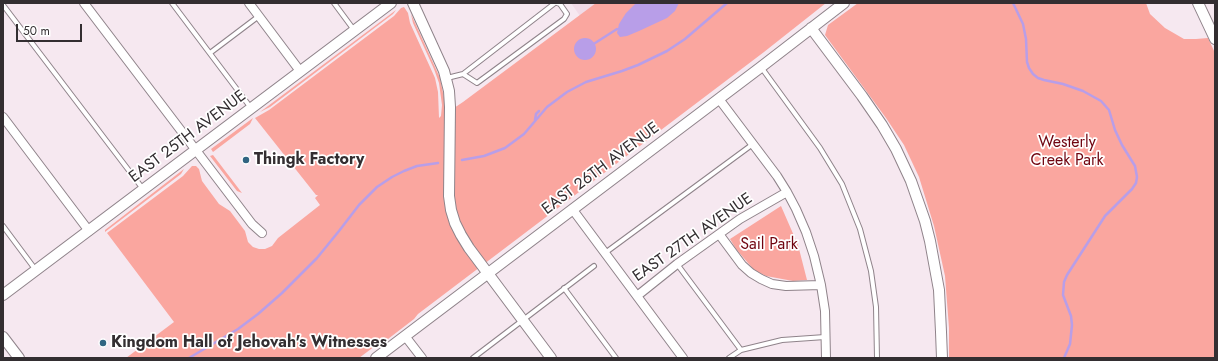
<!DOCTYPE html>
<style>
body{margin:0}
#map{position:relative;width:1218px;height:361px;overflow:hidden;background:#f6e8f0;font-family:Jost,sans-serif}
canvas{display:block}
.frame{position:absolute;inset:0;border:4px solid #332e31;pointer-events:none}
.scale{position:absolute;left:16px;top:24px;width:66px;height:18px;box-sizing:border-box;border:2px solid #332e31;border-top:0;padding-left:5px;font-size:12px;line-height:14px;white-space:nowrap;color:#332e31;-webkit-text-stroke:3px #fff;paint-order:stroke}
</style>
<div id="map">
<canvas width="1218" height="361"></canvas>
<div class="frame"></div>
<div class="scale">50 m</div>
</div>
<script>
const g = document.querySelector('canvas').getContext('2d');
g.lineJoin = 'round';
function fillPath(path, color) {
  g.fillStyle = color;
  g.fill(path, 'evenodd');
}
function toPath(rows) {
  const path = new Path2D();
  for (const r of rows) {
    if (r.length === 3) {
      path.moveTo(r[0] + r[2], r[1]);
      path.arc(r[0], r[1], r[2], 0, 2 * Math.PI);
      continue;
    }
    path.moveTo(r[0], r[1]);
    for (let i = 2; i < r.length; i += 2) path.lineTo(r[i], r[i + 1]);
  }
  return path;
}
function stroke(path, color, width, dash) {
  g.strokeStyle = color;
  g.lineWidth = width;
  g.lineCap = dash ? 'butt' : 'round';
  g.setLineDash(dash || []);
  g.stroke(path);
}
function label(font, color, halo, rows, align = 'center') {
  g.font = font + ' Jost,sans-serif';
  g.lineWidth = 3.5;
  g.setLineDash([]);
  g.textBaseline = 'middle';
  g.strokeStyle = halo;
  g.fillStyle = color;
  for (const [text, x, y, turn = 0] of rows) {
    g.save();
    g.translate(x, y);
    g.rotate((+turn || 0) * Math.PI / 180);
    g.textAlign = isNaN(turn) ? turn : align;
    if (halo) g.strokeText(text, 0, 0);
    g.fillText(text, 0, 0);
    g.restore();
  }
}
fillPath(toPath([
 [571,3,597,3,580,16]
]), '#f1dbe7');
fillPath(toPath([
 [596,3,826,3,764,52,418,314,414,319,388,339,383,340,359,358,126,358,174,322,107,233,183,176,192,166,196,166,199,169,202,181,219,204,230,211,245,231,248,242,253,247,259,249,265,249,272,246,278,238,320,205,315,198,318,195,316,195,255,118,269,110,394,16,401,8,404,7,408,13,410,23,435,78,438,92,439,118,441,116,442,105,439,83,434,69,413,23,411,14,440,78,444,98,445,114,463,102],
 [858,3,1146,3,1150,14,1165,28,1184,39,1196,39,1208,38,1215,53,1215,358,949,358,949,328,945,276,934,226,919,177,904,145,886,118,825,35,828,25],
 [396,10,393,14,270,107,260,112],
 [253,118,250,124,213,152,211,149],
 [213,155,242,193,237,191,210,156],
 [184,169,181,174,105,232,105,230],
 [781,206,798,245,807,280,793,281,766,276,754,270,736,249,730,239]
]), '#faa69f');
fillPath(toPath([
 [636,3,679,3,675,11,667,18,639,31,627,36,620,37,617,33,619,24,626,13],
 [585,49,11]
]), '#b89ee8');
stroke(toPath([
 [1013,3,1023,24,1026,39,1027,62,1029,68,1033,74,1038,78,1044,80,1063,84,1083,91,1101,101,1109,110,1115,130,1122,145,1135,166,1137,177,1136,183,1132,189,1105,216,1067,275,1064,282,1063,295,1071,316,1072,325,1070,344,1064,358],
 [592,45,617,29],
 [535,120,536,114,539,111],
 [462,160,484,156,505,148,524,134,547,107,567,92,586,82,622,71,638,65,667,51,685,39,727,3],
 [189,358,238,329,258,314,282,293,317,258,339,231,359,205,377,187,392,177,404,171,417,166,438,163]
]), '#b89ee8', 2.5);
const service = toPath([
 [172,3,251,108],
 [334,3,354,30],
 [3,5,143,189],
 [210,53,259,16],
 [761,67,820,148,842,184,860,229,871,271,876,307,877,358],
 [463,74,477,83,564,19,567,14,560,4,557,3],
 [447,78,463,74,555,3],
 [3,226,35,269],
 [605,253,753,144],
 [677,264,741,350],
 [564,288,616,358],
 [473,358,594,266],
 [729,358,741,350,782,340,825,337]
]);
const minor = toPath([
 [84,3,252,224,262,233],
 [249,3,300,71],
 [719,99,777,176,787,192,796,209,806,232,814,256,821,285,825,311,826,358],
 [3,117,89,231],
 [573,210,683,358],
 [719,234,742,265,751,273,761,279,772,284,786,286,821,285],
 [637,296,677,264,740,219,787,192],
 [405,336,422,358]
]);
const tertiary = toPath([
 [413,3,444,71,449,91,450,107,449,196,451,210,455,223,461,235,469,248,551,358],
 [1198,3,1215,39],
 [811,28,862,96,882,125,896,149,911,181,925,221,930,241,939,290,941,332,942,358],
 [3,295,391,3],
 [3,337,19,358],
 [376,358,761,67,844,3]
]);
stroke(service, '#8f838a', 6);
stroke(minor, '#8f838a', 10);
stroke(tertiary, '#8f838a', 12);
stroke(service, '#fff', 4);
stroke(minor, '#fff', 8);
stroke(tertiary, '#fff', 10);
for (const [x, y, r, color] of [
 [246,160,4,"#316481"],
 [103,343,4,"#316481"]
]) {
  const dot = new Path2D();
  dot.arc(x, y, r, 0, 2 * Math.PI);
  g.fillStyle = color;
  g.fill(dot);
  stroke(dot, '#fff', 1.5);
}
label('16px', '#332e31', '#fff', [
 ["EAST 25TH AVENUE",188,137,-37],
 ["EAST 26TH AVENUE",601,169,-37],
 ["EAST 27TH AVENUE",693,238,-35]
]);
label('16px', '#70040f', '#fff', [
 ["Westerly",1067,143],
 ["Creek Park",1067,161],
 ["Sail Park",769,245]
]);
label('bold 16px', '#332e31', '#fff', [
 ["Thingk Factory",254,160],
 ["Kingdom Hall of Jehovah's Witnesses",111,343]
], 'left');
</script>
